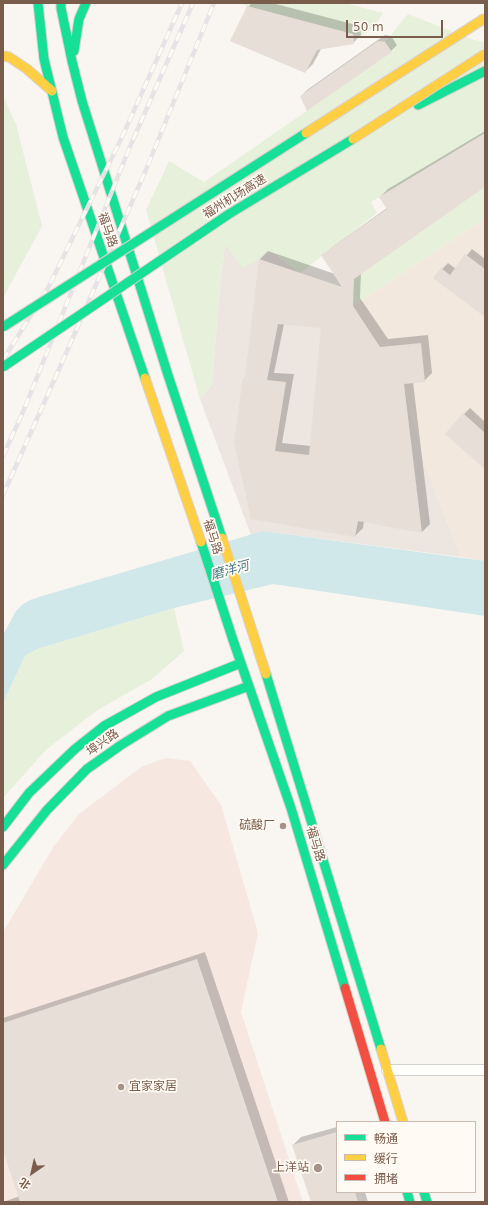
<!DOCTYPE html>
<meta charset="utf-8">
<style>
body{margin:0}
#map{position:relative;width:488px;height:1205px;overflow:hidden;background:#f9f5f0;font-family:"DejaVu Sans","Noto Sans SC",sans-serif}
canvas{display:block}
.frame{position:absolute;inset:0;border:4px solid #7a5c4d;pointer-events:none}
.legend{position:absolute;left:336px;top:1121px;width:140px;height:72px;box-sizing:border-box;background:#fffaf3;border:1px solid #cabbb1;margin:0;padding:5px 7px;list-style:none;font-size:12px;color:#7a5c4d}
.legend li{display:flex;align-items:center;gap:8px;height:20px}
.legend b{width:20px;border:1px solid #cabbb1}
.north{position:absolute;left:12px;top:1153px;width:40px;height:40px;-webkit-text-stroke:3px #fffaf3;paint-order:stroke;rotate:214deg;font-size:11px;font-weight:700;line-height:16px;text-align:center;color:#7a5c4d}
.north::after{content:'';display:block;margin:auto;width:14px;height:18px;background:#7a5c4d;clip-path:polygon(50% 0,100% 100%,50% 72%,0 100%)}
.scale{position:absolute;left:346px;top:20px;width:97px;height:18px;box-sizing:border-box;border:2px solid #7a5c4d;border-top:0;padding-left:5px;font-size:12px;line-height:14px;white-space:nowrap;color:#7a5c4d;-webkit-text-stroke:3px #fffaf3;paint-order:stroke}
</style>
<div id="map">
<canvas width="488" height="1205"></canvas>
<div class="frame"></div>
<ul class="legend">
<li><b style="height:5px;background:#16e098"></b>畅通</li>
<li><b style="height:5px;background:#ffcf43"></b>缓行</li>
<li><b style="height:5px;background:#f24e42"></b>拥堵</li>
</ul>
<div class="north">北</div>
<div class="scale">50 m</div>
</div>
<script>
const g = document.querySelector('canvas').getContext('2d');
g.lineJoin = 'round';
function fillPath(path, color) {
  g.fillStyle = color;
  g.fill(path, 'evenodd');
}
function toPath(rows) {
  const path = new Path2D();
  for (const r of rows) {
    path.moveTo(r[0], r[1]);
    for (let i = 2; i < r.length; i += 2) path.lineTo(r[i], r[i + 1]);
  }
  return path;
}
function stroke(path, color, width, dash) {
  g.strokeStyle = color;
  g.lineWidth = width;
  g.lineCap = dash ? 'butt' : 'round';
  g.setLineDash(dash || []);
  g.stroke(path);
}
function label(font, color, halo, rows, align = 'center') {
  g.font = font + ' "DejaVu Sans","Noto Sans SC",sans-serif';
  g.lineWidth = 3.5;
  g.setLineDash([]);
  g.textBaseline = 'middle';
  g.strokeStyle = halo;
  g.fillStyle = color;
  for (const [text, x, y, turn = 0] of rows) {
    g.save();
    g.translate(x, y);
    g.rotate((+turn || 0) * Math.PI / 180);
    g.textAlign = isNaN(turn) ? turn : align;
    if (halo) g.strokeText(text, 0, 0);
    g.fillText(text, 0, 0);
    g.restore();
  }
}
fillPath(toPath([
 [485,218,485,561,461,557,427,471,404,384,353,306]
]), '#f2e8de');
fillPath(toPath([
 [166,758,190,761,221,805,258,933,241,1012,303,1202,3,1202,3,932,54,846,79,814,141,767]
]), '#f6e8e1');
fillPath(toPath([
 [225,244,271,251,300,273,353,291,353,306,404,384,427,471,461,557,263,531,251,535,200,399,212,384,220,287]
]), '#ede5e0');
fillPath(toPath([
 [244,3,344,3,383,13,374,28,361,36,243,5],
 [408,14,474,40,485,42,485,133,371,202,377,213,300,273,271,251,243,269,225,244,220,287,212,384,200,399,146,210,169,161,204,182,392,52,385,42],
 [3,96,16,124,42,226,3,298],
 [485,187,485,218,353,306,342,287],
 [174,608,184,651,152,679,96,711,46,750,3,798,3,703,25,656,37,649]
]), '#e7f0db');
fillPath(toPath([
 [263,531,485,561,485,616,273,584,174,608,37,649,25,656,3,703,3,635,16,611,22,605,30,600,39,597]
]), '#d0e8ea');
fillPath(toPath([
 [252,3,272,3,360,26,361,35,353,43,321,49,313,64,305,72,248,7],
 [385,35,391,36,397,45,391,51,301,96,307,90],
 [485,131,485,186,361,272,360,298,388,339,428,335,432,373,424,381,413,382,430,524,422,532,364,521,363,528,355,536,252,518,244,379,246,376,260,259,268,251,335,274,323,256,331,248,387,208,380,197,388,189],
 [284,324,322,327,311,446,282,443,294,374,274,373],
 [472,249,485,259,485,316,442,269,448,263,456,269],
 [470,408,485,422,485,468,464,414],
 [205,952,289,1202,3,1202,20,1196,3,1147,3,1018],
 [337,1127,337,1192,365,1192,368,1202,312,1202,293,1145,301,1137]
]), '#0003');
fillPath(toPath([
 [247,6,353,34,354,44,317,50,305,73,230,41],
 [378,41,385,42,392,52,307,111,300,96],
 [485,133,485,187,354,279,353,306,380,347,421,343,425,382,404,384,422,533,358,521,355,537,251,519,234,442,243,378,245,378,259,259,342,287,321,255,387,209,379,197],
 [278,324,321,328,309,455,275,451,286,382,267,380],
 [465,254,485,269,485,317,433,278,441,268,450,275],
 [463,413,485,433,485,469,445,434],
 [197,959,278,1202,20,1202,3,1150,3,1023],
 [337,1132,337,1192,355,1192,358,1202,311,1202,292,1145]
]), '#e6ded7');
const street = toPath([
 [387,1070,485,1070]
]);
const fast = toPath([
 [38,3,44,59,63,137,145,378],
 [61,3,61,8,72,61,82,101,168,375,222,538],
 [74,51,79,19,86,3],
 [418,105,485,71],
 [201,542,233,640,291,808,345,988],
 [266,674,381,1049],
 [3,827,29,793,75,749,104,726,156,697,241,663],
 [3,865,47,810,87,769,121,745,168,716,249,686],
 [407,1192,410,1202],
 [424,1192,427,1202]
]);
const slow = toPath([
 [3,56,9,57,27,69,52,91],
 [145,378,201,542],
 [222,538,266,674],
 [381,1049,403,1122]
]);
const jam = toPath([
 [345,988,385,1122]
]);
stroke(street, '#d7d1cb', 12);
stroke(fast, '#d9d2cb', 11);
stroke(slow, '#d9d2cb', 11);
stroke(jam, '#d9d2cb', 11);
stroke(street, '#fefefd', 10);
stroke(fast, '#16e098', 9);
stroke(slow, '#ffcf43', 9);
stroke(jam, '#f24e42', 9);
const rail = toPath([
 [3,360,48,288,123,135,182,3],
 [3,456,23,412,129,149,193,3],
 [3,495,68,349,148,165,214,3]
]);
stroke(rail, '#e6e3e7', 4.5);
stroke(rail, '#fffaf3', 3, [9]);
const fastBridge = toPath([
 [3,327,306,133],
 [3,367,229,214,353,139]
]);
const slowBridge = toPath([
 [306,133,485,18],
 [353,139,485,54]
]);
stroke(fastBridge, '#dad1cc', 11, []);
stroke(slowBridge, '#dad1cc', 11, []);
stroke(fastBridge, '#16e098', 9);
stroke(slowBridge, '#ffcf43', 9);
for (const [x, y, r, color] of [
 [283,826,4,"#a69286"],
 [121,1087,4,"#a69286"],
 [318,1168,5,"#a69286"]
]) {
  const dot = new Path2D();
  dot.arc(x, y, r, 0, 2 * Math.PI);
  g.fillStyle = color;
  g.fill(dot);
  stroke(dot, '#fffaf3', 1.5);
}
label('12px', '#7a5c4d', '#fffaf3', [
 ["福州机场高速",235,197,-32],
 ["福马路",107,230,71],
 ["福马路",212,537,72],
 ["埠兴路",103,743,-35],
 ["福马路",315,844,73]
]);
label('12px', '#7a5c4d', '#fffaf3', [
 ["硫酸厂",275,826],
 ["宜家家居",129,1087,"left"],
 ["上洋站",309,1168]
], 'right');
label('italic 13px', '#437c86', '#fffaf3', [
 ["磨洋河",230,571,-16]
]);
</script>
